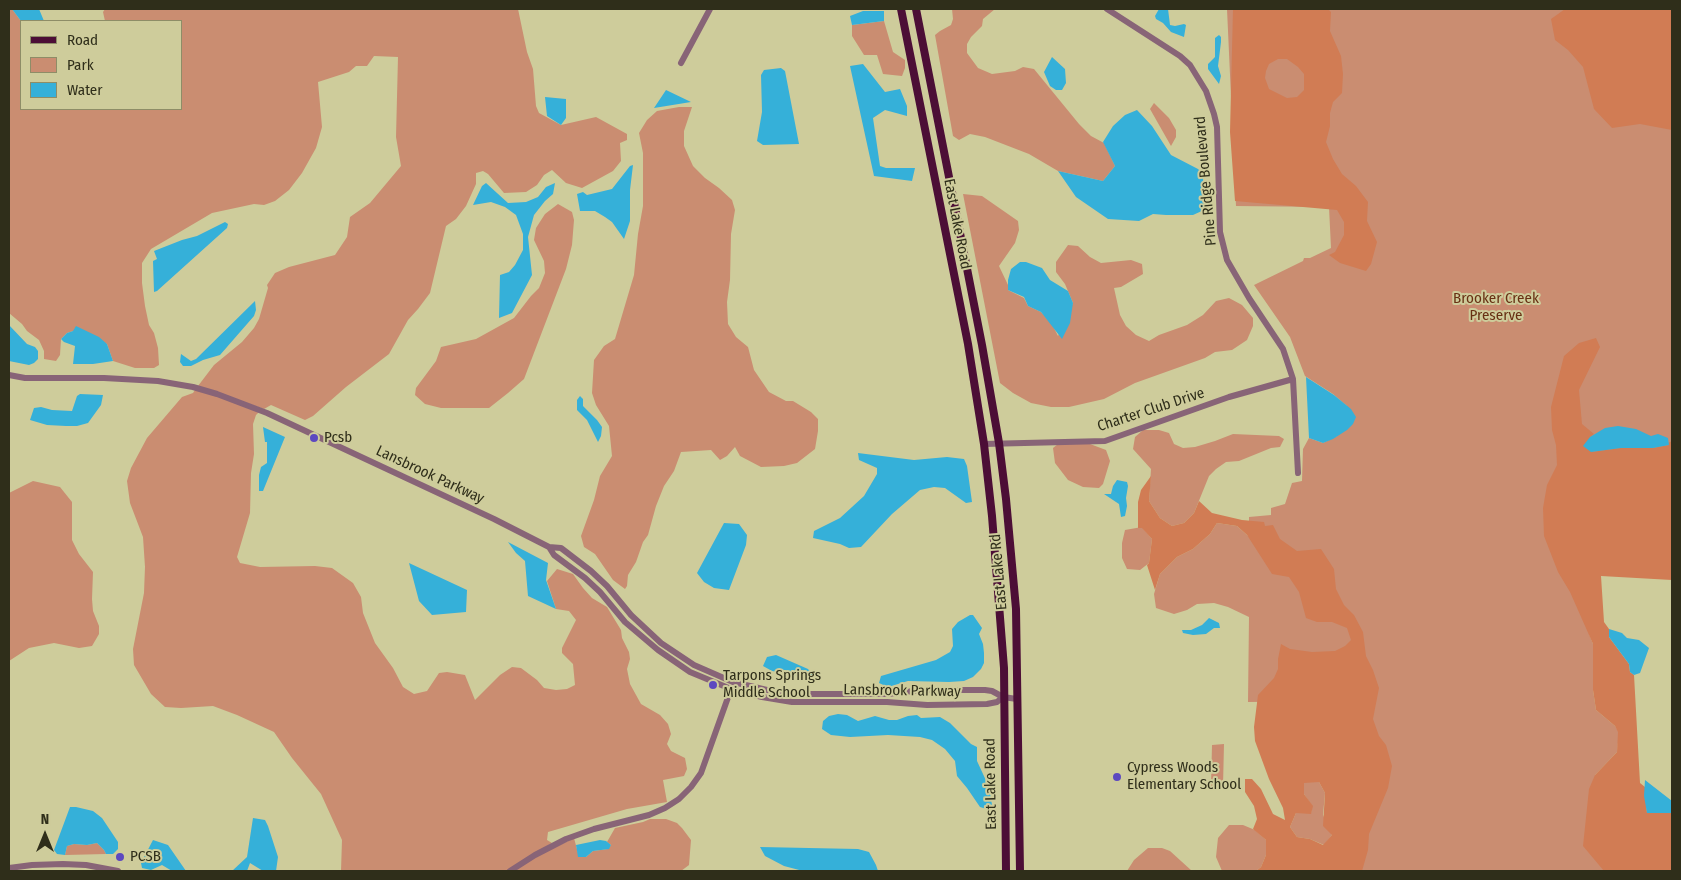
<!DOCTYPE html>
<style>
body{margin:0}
#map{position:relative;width:1681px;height:880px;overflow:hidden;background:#cecc9b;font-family:"Fira Sans Condensed",sans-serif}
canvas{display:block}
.frame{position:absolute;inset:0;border:10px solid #2f2e1a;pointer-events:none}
.legend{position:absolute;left:20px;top:20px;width:162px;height:90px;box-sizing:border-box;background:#cecc9b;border:1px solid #8e8d67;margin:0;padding:6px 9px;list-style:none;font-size:15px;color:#2f2e1a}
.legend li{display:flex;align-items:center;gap:10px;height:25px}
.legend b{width:25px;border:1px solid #8e8d67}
.north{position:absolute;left:20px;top:810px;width:50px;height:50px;-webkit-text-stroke:4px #cecc9b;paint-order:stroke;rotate:0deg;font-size:14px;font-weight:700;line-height:20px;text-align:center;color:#2f2e1a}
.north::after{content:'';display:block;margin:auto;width:18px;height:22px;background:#2f2e1a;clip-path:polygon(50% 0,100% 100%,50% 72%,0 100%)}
</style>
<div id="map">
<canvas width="1681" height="880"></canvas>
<div class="frame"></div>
<ul class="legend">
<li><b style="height:6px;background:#4c0e36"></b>Road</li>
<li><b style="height:14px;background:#ca8d71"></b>Park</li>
<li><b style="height:14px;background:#35b0d9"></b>Water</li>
</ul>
<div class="north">N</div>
</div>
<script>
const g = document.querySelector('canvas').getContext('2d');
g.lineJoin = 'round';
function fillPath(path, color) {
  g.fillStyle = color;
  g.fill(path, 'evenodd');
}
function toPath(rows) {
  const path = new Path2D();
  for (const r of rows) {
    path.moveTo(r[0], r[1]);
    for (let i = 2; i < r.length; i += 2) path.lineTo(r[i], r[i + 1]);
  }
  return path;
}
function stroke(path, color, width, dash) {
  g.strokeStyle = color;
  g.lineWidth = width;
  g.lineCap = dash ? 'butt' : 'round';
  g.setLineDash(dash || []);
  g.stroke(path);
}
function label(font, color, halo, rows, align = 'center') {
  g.font = font + ' "Fira Sans Condensed",sans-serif';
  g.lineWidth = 4;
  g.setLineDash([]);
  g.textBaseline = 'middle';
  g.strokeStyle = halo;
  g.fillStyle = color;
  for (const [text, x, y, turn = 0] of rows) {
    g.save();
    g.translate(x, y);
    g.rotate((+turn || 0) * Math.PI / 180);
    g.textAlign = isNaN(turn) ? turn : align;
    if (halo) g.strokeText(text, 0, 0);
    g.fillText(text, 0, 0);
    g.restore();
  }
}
fillPath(toPath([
 [9,9,12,9,21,21,21,109,181,109,181,21,105,21,103,12,105,9,518,9,527,52,533,69,536,106,539,113,561,125,596,117,627,134,627,140,620,143,621,161,613,171,582,188,566,183,552,170,544,175,537,185,526,192,504,193,488,174,483,171,476,173,476,184,466,206,456,219,446,226,430,293,418,309,408,320,389,354,346,387,313,416,305,420,271,405,264,409,198,386,214,365,242,342,254,328,259,319,268,288,267,285,275,273,289,267,335,255,347,237,350,217,370,203,401,166,396,137,398,57,374,56,367,66,356,66,349,72,318,82,322,127,316,148,302,173,289,190,275,201,264,205,254,204,212,213,151,249,142,263,142,283,145,306,149,325,154,333,158,348,159,365,154,368,135,368,113,361,107,344,73,331,67,333,61,339,60,355,56,361,44,359,44,351,39,340,27,331,22,324,9,313],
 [952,9,995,9,983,19,982,26,971,37,967,44,967,53,978,68,992,74,1015,71,1023,67,1034,69,1079,124,1091,136,1104,143,1115,166,1103,181,1058,171,1029,154,985,137,970,134,959,140,953,136,935,35,940,31,951,25,953,19],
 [1227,9,1672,9,1672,574,1587,572,1589,634,1593,644,1593,690,1596,710,1615,726,1619,732,1617,752,1595,775,1672,871,1340,871,1340,701,1248,702,1249,617,1228,607,1214,603,1197,604,1187,610,1174,614,1156,608,1154,594,1160,574,1177,557,1193,549,1210,534,1217,523,1237,526,1249,537,1249,517,1271,515,1271,508,1285,504,1292,483,1302,481,1303,449,1309,438,1323,443,1337,436,1347,406,1333,394,1305,376,1290,337,1254,285,1303,261,1304,258,1310,258,1331,248,1329,207,1236,206],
 [884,21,893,52,905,60,905,68,902,76,883,74,877,55,864,55,852,36,852,25],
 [1154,103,1169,118,1176,130,1176,137,1171,146,1150,109],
 [679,107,692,107,684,131,684,146,693,166,705,178,719,188,732,200,735,210,731,234,730,280,727,302,728,324,736,337,748,347,754,370,769,392,786,401,793,401,811,412,818,419,818,431,815,449,797,463,784,466,761,467,740,456,735,447,727,456,720,460,711,450,681,452,674,471,664,486,656,506,648,535,643,542,636,562,628,575,627,586,625,589,613,580,595,554,584,547,581,536,594,500,600,476,612,456,609,426,596,405,592,393,594,360,604,346,615,339,634,275,638,234,643,206,643,153,639,133,647,120,657,111],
 [963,194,982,196,1018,221,1019,230,1015,243,999,266,1008,285,1008,290,1024,298,1028,306,1041,312,1052,324,1058,336,1073,303,1065,284,1056,272,1056,262,1068,245,1078,246,1090,257,1101,263,1131,260,1142,264,1143,274,1121,287,1114,288,1120,315,1126,326,1136,335,1149,341,1159,335,1187,325,1203,315,1216,301,1229,298,1242,305,1253,318,1253,326,1247,340,1232,350,1215,352,1205,358,1135,383,1104,399,1069,407,1051,407,1031,403,1013,393,1000,383],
 [558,204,572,212,574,220,572,245,566,269,524,379,508,393,489,408,441,408,425,404,415,395,416,388,436,361,441,347,476,339,514,318,531,296,539,288,545,273,544,261,534,240,536,228,545,214],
 [195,390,216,396,259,412,256,415,253,424,254,454,251,473,250,513,237,557,240,563,260,567,315,566,332,568,353,583,361,597,363,613,375,643,393,668,403,687,414,694,427,691,439,673,447,672,465,675,475,700,500,675,512,667,521,668,537,680,544,688,556,690,567,689,575,685,573,664,562,653,562,648,576,620,569,611,556,609,547,581,557,569,573,574,583,588,592,598,607,607,621,630,622,638,629,652,630,659,627,669,630,684,641,704,660,715,668,724,671,734,667,744,671,751,685,758,687,769,684,776,663,780,667,802,627,809,548,832,547,840,552,843,506,871,341,871,342,840,321,794,292,758,274,732,237,715,213,706,181,708,165,707,151,694,134,665,133,649,144,593,145,567,143,537,130,503,127,481,131,468,147,438,182,397,193,393],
 [1143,430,1159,430,1169,433,1174,444,1183,448,1195,447,1215,441,1233,434,1279,436,1284,439,1280,447,1271,448,1239,461,1226,462,1216,469,1209,476,1194,513,1184,523,1172,526,1160,518,1149,501,1151,469,1133,449,1135,437],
 [1058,444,1090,444,1106,450,1110,461,1103,484,1099,488,1083,487,1068,480,1055,463,1053,448],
 [33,481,60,487,72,502,72,540,79,554,93,572,92,599,93,611,99,626,99,634,92,646,79,648,54,643,29,648,9,661,9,493],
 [1142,527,1152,539,1149,563,1140,570,1127,569,1122,558,1122,543,1125,530],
 [1224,744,1223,786,1211,786,1212,745],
 [1304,782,1319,782,1325,793,1323,815,1332,835,1324,845,1310,839,1297,837,1290,827,1296,813,1311,813,1312,806,1304,794],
 [650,819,666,819,677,823,682,828,691,840,689,865,681,871,514,871,535,857,574,838,579,857,586,857,593,851,608,849,611,845,607,842,615,828,643,822],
 [1229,825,1243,825,1255,830,1266,840,1266,855,1261,867,1256,871,1222,871,1216,857,1218,838],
 [97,843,104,850,106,854,65,855,67,846,74,844,87,845],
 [1148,848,1162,848,1170,851,1192,871,1127,871,1134,860]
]), '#ca8d71');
fillPath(toPath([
 [1233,9,1328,9,1331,12,1330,31,1341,56,1343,74,1342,93,1333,102,1330,113,1330,126,1326,142,1333,159,1342,174,1356,186,1368,202,1367,221,1377,242,1371,264,1366,271,1340,263,1329,255,1335,252,1344,235,1344,222,1337,210,1235,201,1230,132],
 [1278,59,1287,59,1298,67,1304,74,1304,90,1297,97,1287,98,1269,89,1265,78,1266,71,1269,64],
 [1565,9,1672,9,1672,130,1640,124,1612,128,1594,109,1583,67,1568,50,1555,40,1551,19],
 [1596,338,1600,347,1579,390,1582,424,1594,434,1590,437,1591,452,1621,448,1653,448,1669,445,1668,443,1672,441,1672,580,1601,576,1604,622,1609,629,1609,637,1629,664,1630,672,1634,675,1640,783,1645,787,1647,813,1672,813,1672,871,1604,871,1583,846,1589,789,1595,775,1617,752,1618,732,1615,726,1596,710,1593,690,1593,644,1570,592,1558,572,1544,536,1543,508,1547,485,1557,465,1556,445,1552,430,1551,407,1564,356,1579,343],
 [1151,476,1149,501,1160,518,1172,526,1184,523,1194,513,1199,501,1212,513,1242,520,1264,522,1265,526,1273,525,1280,539,1297,551,1321,549,1334,569,1336,589,1344,605,1354,615,1363,632,1366,656,1373,670,1379,688,1373,719,1379,736,1386,745,1392,766,1388,788,1369,834,1368,850,1362,871,1256,871,1261,867,1266,855,1266,840,1253,829,1257,819,1254,806,1245,792,1245,779,1252,779,1261,789,1273,814,1285,820,1283,808,1269,779,1255,741,1254,727,1258,695,1274,678,1278,669,1278,659,1281,644,1290,649,1312,652,1335,651,1345,646,1351,640,1347,628,1332,622,1317,622,1306,618,1299,592,1289,577,1272,574,1247,535,1237,526,1217,523,1210,534,1193,549,1177,557,1160,574,1155,590,1147,565,1149,563,1152,539,1142,528,1138,528,1138,502,1141,490],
 [1319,782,1325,793,1323,826,1332,835,1323,845,1310,839,1297,837,1290,827,1296,813,1311,814,1313,806,1304,794,1304,783]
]), '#d17c54');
fillPath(toPath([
 [12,9,39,9,44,21,21,21],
 [1159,9,1168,9,1170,25,1175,26,1184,24,1186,25,1184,37,1171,32,1163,23,1156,19,1155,16],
 [863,11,884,11,884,21,852,25,850,16],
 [1219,35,1221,37,1221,42,1218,66,1221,76,1219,84,1208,69,1208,64,1215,57,1215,38],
 [1052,57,1065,69,1066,83,1062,90,1056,90,1050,86,1044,72],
 [863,64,885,92,900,89,907,106,907,116,885,110,873,118,880,166,886,168,915,168,912,181,874,176,850,66],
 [781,68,785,71,799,144,763,145,757,141,762,112,761,75,764,70],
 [666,90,691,102,654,108],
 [545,97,566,99,566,118,561,125,547,116],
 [1137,110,1152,126,1171,155,1198,169,1203,174,1204,210,1193,215,1166,215,1153,214,1139,221,1108,219,1076,197,1058,171,1103,181,1115,166,1103,142,1113,126,1125,115],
 [633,165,630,190,630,221,624,239,612,222,605,217,595,211,580,211,577,194,583,192,587,195,612,189,630,166],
 [486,183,508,203,526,202,538,197,546,187,555,183,553,194,545,201,534,215,528,237,532,275,512,313,499,318,500,275,509,272,515,265,523,250,523,234,516,215,505,207,491,202,473,205,482,186],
 [225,222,228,224,227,228,157,291,154,292,153,261,157,259,154,251,182,240,197,236],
 [1020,262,1026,262,1042,268,1050,280,1068,291,1073,303,1070,323,1062,339,1041,312,1028,306,1024,297,1008,290,1008,280,1011,269],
 [255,301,256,310,254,316,220,355,203,360,191,366,183,366,180,362,181,354,191,361,196,359],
 [9,325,27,344,35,347,38,351,38,359,34,363,29,365,9,361],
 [76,326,99,337,107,344,113,361,93,364,73,364,75,346,64,342,61,339,67,333,73,331],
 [1306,377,1334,395,1351,409,1356,417,1353,424,1347,430,1333,439,1323,443,1309,438],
 [80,394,103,395,101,405,88,423,77,426,66,426,47,425,30,420,34,408,41,407,52,410,72,411,77,396],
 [580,396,583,399,583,406,597,420,602,427,601,436,598,442,587,420,577,410,577,400],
 [1618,426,1636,429,1651,436,1658,434,1668,438,1669,445,1653,448,1621,448,1591,452,1583,446,1590,437,1605,428],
 [263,427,285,437,263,491,259,491,259,475,261,467,267,463,267,442,265,442],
 [858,453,914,460,947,457,964,459,967,466,972,502,966,503,945,488,934,487,920,490,892,514,861,547,849,548,840,544,813,538,814,531,840,518,864,496,877,474,877,468,859,460],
 [1117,480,1127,482,1128,486,1126,498,1127,506,1125,516,1121,517,1119,504,1104,494,1111,494,1113,486],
 [724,523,739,524,747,535,746,545,729,590,714,588,704,582,697,573],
 [508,542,548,563,546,580,556,609,528,596,525,561,516,553],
 [409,563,467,590,466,612,432,615,419,601],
 [970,615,973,615,982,628,979,634,983,644,984,653,984,663,981,669,973,677,964,681,949,682,908,681,888,687,879,683,881,676,936,660,950,652,953,646,952,629,958,622],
 [1209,618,1219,623,1220,628,1214,628,1206,634,1193,635,1183,633,1182,630,1191,630,1202,625],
 [1609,629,1622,633,1627,638,1639,640,1649,648,1640,673,1634,675,1630,672,1629,664,1609,637],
 [776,655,808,669,812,674,811,679,772,671,763,666,767,657],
 [838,714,847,715,858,721,875,716,889,720,897,720,908,716,917,715,921,718,940,717,950,723,971,744,977,747,977,761,989,787,993,811,980,807,967,788,957,776,955,761,945,749,932,740,920,737,888,735,850,737,831,735,822,729,823,721,829,716],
 [1645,780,1672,801,1672,813,1647,813,1644,796],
 [70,807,76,807,93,811,102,818,118,842,118,849,113,854,106,854,104,850,97,843,87,845,74,844,67,846,65,855,57,854,54,850],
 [253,818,265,820,268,826,278,857,276,871,263,871,250,863,247,871,232,871,247,857],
 [153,840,168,845,186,871,172,871,162,865,151,870,142,868,141,863],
 [600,840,606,841,611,845,609,849,593,851,586,857,578,857,576,845],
 [760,847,858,849,869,852,876,865,878,871,803,871,784,866,765,856]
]), '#35b0d9');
stroke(toPath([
 [1107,9,1180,56,1190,65,1206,91,1214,114,1217,127,1220,232,1227,260,1249,298,1283,349,1293,379,1298,473],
 [681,63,710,9],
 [9,375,25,378,104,378,158,381,193,387,217,394,267,413,494,519,549,547,561,548,591,571,607,586,631,615,661,643,694,665,733,682,767,690,796,694,888,694,922,690,985,690,992,691,1003,697,1017,699],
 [984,444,1105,441,1229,397,1293,379],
 [549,547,554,555,585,578,600,592,625,622,658,650,690,672,731,689,762,697,792,702,887,702,927,705,987,704,997,702,1003,697],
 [9,868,32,865,63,864,86,865,118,871],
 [510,871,535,855,566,839,594,829,649,815,665,808,679,799,691,787,701,773,731,689]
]), '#886477', 6);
stroke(toPath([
 [901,9,968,344,984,444,992,516,1004,668,1006,871],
 [916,9,982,345,999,443,1006,499,1016,609,1020,871]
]), '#4c0e36', 8);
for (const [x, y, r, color] of [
 [314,438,5,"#5c48c0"],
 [713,685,5,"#5c48c0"],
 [1117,777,5,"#5c48c0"],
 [120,857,5,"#5c48c0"]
]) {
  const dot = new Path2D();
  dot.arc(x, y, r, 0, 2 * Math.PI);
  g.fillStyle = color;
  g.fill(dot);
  stroke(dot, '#cecc9b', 2);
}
label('15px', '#2f2e1a', '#cecc9b', [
 ["Pine Ridge Boulevard",1206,181,-95],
 ["East Lake Road",957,224,79],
 ["Charter Club Drive",1151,410,-18],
 ["Lansbrook Parkway",430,475,25],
 ["East Lake Rd",999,572,-95],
 ["Lansbrook Parkway",902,691,1],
 ["East Lake Road",991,784,-91]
]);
label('15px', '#683013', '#cecc9b', [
 ["Brooker Creek",1496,299],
 ["Preserve",1496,316]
]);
label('15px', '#2f2e1a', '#cecc9b', [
 ["Pcsb",324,438],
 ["Tarpons Springs",723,676],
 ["Middle School",723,693],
 ["Cypress Woods",1127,768],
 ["Elementary School",1127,785],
 ["PCSB",130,857]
], 'left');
</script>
